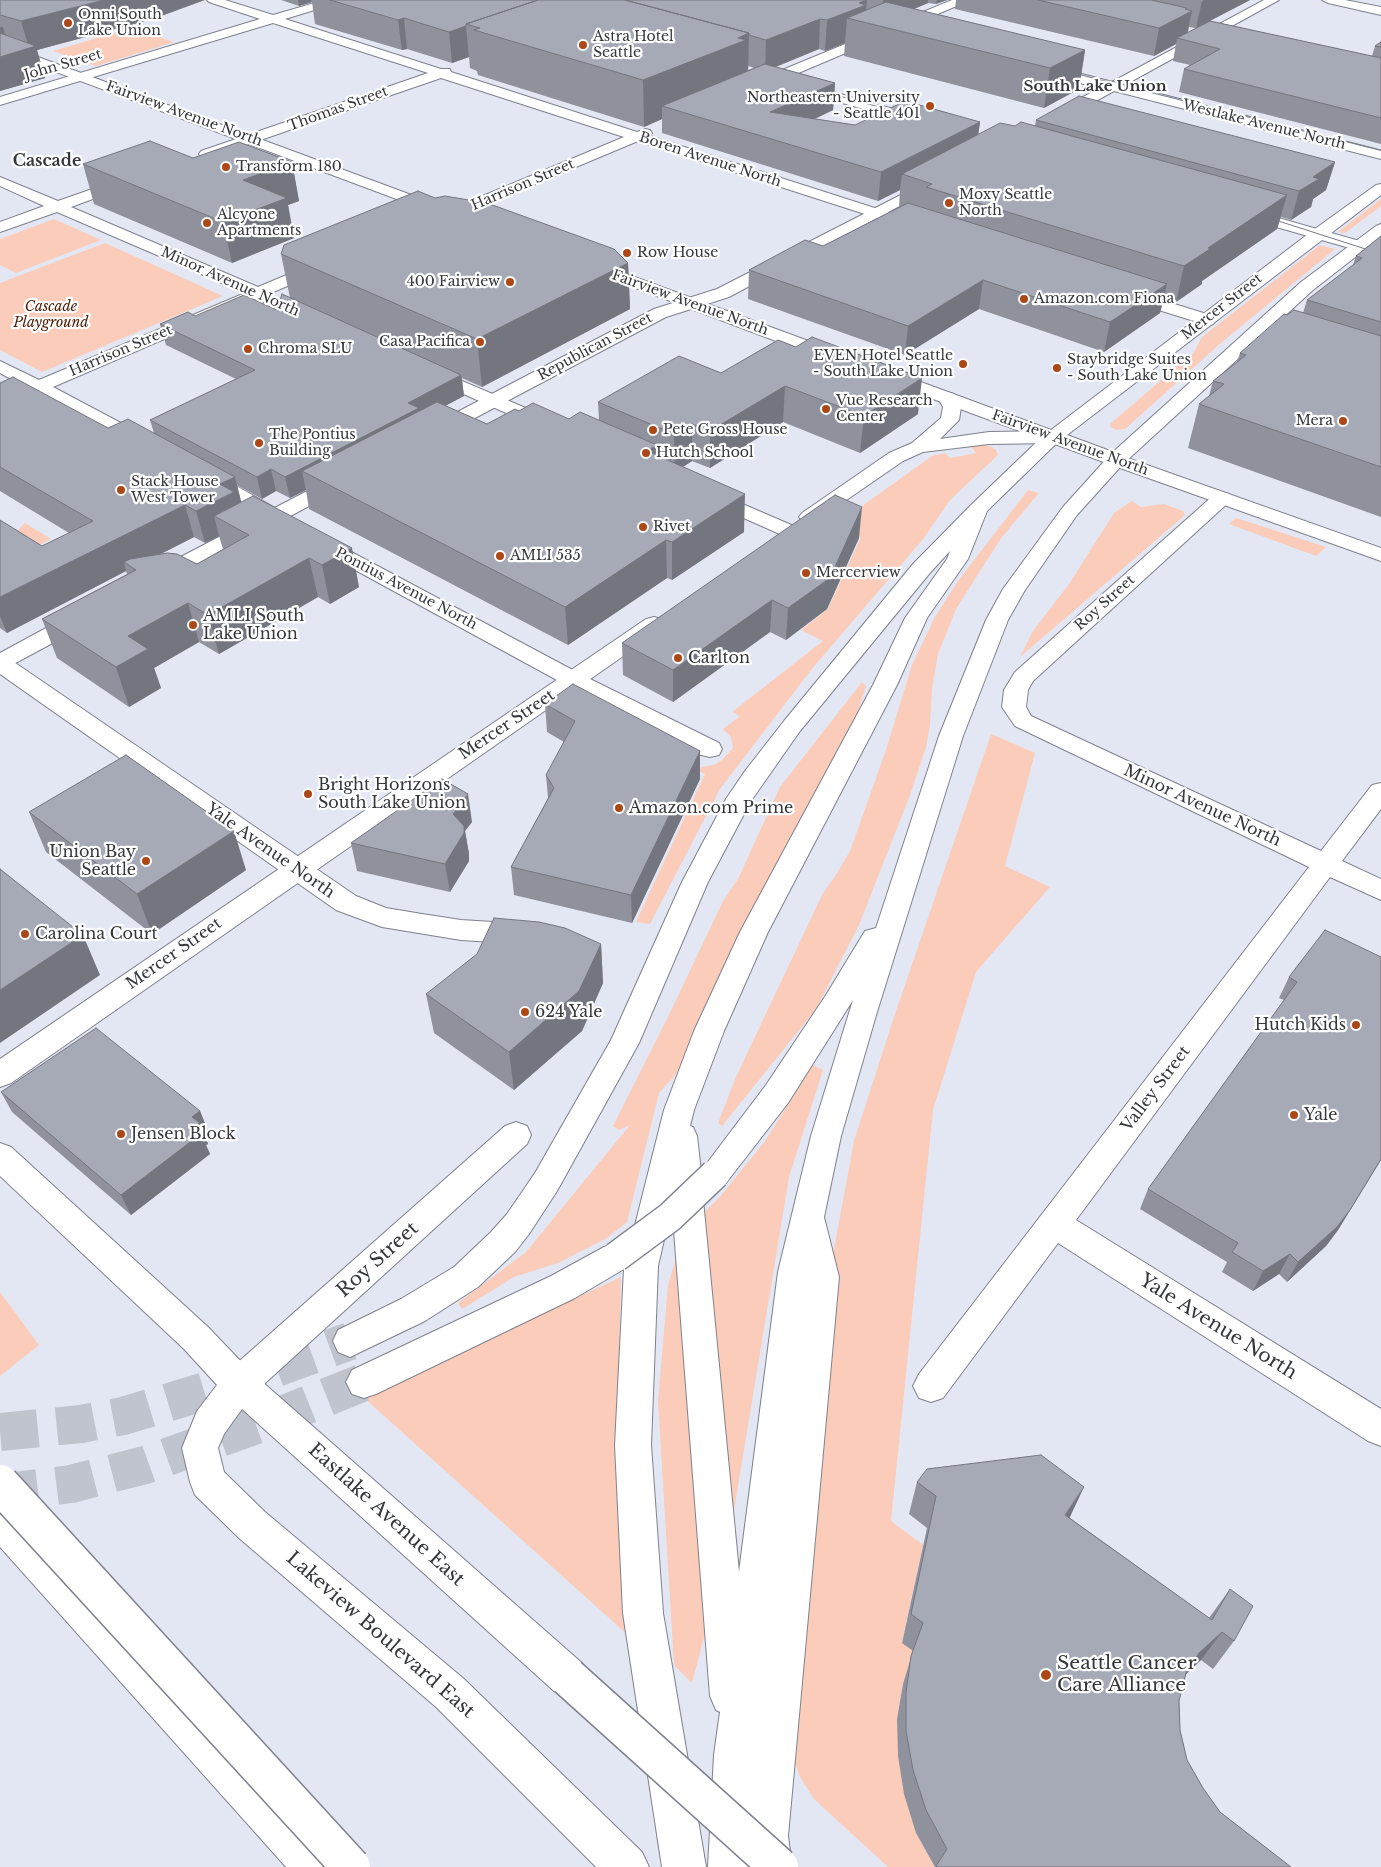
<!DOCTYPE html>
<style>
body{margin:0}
canvas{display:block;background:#e3e7f4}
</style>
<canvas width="1381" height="1867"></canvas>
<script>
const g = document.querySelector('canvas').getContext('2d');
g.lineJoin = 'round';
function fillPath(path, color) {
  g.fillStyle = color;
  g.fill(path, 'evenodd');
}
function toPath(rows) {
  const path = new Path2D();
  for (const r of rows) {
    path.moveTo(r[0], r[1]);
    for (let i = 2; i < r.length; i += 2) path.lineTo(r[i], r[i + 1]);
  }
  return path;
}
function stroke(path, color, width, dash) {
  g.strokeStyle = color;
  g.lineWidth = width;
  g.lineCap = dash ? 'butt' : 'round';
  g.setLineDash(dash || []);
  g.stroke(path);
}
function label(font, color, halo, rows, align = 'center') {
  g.font = font + ' "Libre Baskerville",serif';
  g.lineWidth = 4.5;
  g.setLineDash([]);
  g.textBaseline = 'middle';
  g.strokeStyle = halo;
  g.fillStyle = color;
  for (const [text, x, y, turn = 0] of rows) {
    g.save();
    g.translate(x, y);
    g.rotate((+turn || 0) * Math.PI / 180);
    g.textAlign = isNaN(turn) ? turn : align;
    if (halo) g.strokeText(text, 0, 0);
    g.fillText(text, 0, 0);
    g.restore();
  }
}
fillPath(toPath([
 [131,28,174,42,96,66,53,51],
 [1381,199,1381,206,1345,233,1338,232],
 [54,219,101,240,16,273,0,265,0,239],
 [105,243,223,296,42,372,0,350,0,283],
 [1320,245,1335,249,1221,343,1125,429,1117,430,1110,427,1110,424,1194,352,1202,337],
 [979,443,992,447,996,450,998,455,950,500,924,538,811,670,720,789,650,924,636,922,705,774,699,771,701,767,714,765,722,760,733,748,731,737,723,729,740,716,732,712,823,641,801,630,828,609,861,537,834,526,932,456,945,453,950,458,976,453,969,444],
 [1028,490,1039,493,1002,537,989,557,956,609,938,654,932,689,930,725,926,747,910,795,859,925,816,1009,722,1126,718,1123,736,1077,823,893,836,875,850,851,886,750,912,665,935,617,958,581],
 [1132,501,1141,507,1164,504,1183,511,1185,515,1020,657,1033,631,1069,584,1114,513],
 [1236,518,1326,547,1316,556,1229,524],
 [25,523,51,539,25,552,0,529,17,531],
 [862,682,866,686,849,739,707,1040,659,1093,627,1222,607,1238,558,1263,514,1277,462,1309,458,1303,526,1252,630,1125,619,1130,613,1126,669,1015,723,901,738,879,780,787],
 [991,734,1035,753,1005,866,1050,887,976,972,933,1110,891,1521,923,1545,902,1642,914,1652,903,1684,897,1719,916,1833,935,1867,888,1867,814,1799,800,1777,788,1744,829,1276,854,1141,894,1017],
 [813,1065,823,1070,789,1177,728,1547,692,1683,674,1665,658,1401,668,1285,684,1232,719,1198,765,1141],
 [621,1277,616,1478,629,1636,363,1397],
 [0,1292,39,1345,0,1376]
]), '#fbccb9');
stroke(toPath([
 [0,1432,81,1424,123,1416,252,1377,350,1341],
 [0,1493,71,1484,145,1465,262,1423,364,1382]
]), '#c0c4cf', 38, [38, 19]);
const street = toPath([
 [207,0,225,0,273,15,325,0,343,0,341,2,285,19,441,69,450,69,451,72,637,132,645,129,650,130,652,133,650,136,909,219,912,222,909,225,904,227,899,225,638,141,452,219,442,219,439,216,442,213,624,137,441,78,211,157,201,157,199,154,201,151,428,73,273,23,0,105,0,97,260,19,209,2,207,0],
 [952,0,968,0,966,2,763,88,753,88,751,85,753,82,952,0],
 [1322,0,1345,0,1381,7,1381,15,1328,3,1322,0],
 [798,82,925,118,927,121,920,125,793,89,791,86,798,82],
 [0,177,58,201,121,179,131,179,133,182,131,185,71,207,258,287,315,263,321,261,327,263,329,266,327,269,271,293,275,298,273,302,267,303,257,299,53,387,153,440,156,444,153,448,146,450,139,448,38,394,0,409,0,396,24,386,0,373,0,361,39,380,245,293,57,212,0,232,0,222,44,206,0,186,0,177],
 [1243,208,1381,247,1381,257,1238,216,1235,213,1238,210,1243,208],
 [1126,289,1213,316,1216,320,1213,324,1207,325,1120,298,1118,294,1120,290,1126,289],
 [429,367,554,420,556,424,554,428,547,430,540,428,423,376,420,372,423,368,429,367],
 [208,472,215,474,286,514,289,518,286,522,279,524,272,522,201,482,198,478,201,474,208,472],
 [710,490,796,527,799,531,796,535,789,537,782,535,703,500,700,496,703,492,710,490],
 [1222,492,1229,494,1232,498,1229,502,1033,681,1028,690,1026,707,1031,716,1321,851,1372,785,1381,783,1381,809,1342,861,1381,879,1381,900,1330,877,1076,1220,1381,1409,1381,1446,1368,1441,1058,1243,943,1398,931,1402,919,1398,913,1386,919,1374,1309,867,1015,726,1002,707,1004,690,1015,672,1215,494,1222,492],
 [320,537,327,539,582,675,719,743,722,749,719,755,710,757,701,755,566,685,313,547,310,543,313,539,320,537],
 [0,656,8,658,356,896,386,908,422,914,461,920,525,924,535,927,539,934,535,941,525,944,461,940,382,927,336,910,0,674,0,656],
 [516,1122,527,1126,531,1135,527,1144,251,1396,239,1400,227,1396,221,1384,227,1372,505,1126,516,1122]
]);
const secondary = toPath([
 [1264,0,1279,0,1123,86,1381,151,1381,159,1114,91,1061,120,1056,121,1049,117,1051,114,1100,88,1040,73,1039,70,1040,67,1045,66,1110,83,1264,0],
 [932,179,937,180,939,183,937,186,729,297,666,317,439,437,432,439,425,437,422,433,425,429,654,309,717,289,932,179],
 [947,392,954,394,961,407,959,420,940,439,989,432,1053,431,1060,433,1063,437,1060,441,1053,443,989,444,923,452,903,461,816,521,809,523,802,521,799,517,802,513,889,453,912,443,941,418,943,407,938,398,940,394,947,392],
 [1116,454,1381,548,1381,561,1109,464,1106,460,1109,456,1116,454],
 [341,475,348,477,351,481,348,485,166,583,158,584,150,583,147,578,150,573,334,477,341,475],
 [80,612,88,614,91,619,88,624,8,667,0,669,0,653,72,614,80,612],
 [654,617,662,619,665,624,662,629,11,1083,0,1087,0,1059,646,619,654,617],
 [0,1143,11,1147,208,1327,251,1372,582,1663,588,1677,582,1691,568,1697,554,1691,242,1409,224,1434,218,1448,224,1472,265,1512,464,1679,642,1852,649,1867,596,1867,436,1707,239,1538,195,1495,190,1482,182,1448,197,1411,217,1385,184,1349,0,1176,0,1143]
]);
const primary = toPath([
 [0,43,444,207,447,210,444,213,439,215,434,213,0,51,0,43],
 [1381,184,1381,195,1067,435,1113,452,1301,282,1376,226,1381,224,1381,237,1313,290,1123,464,1116,466,1109,464,879,379,876,375,879,371,885,370,891,371,1051,430,1312,231,1376,185,1381,184],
 [594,262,841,353,844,357,841,361,835,362,829,361,588,270,586,267,588,264,594,262]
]);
const highway = toPath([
 [1053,431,1060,433,1063,437,987,511,968,559,927,618,897,685,768,932,724,1031,694,1110,690,1126,693,1127,697,1136,701,1171,766,1085,826,995,865,931,876,928,939,736,986,620,1003,589,1063,507,1109,456,1116,454,1123,456,1126,460,1123,464,1077,515,1025,590,1008,620,963,736,877,1012,841,1136,824,1217,839,1277,788,1836,792,1867,708,1867,714,1755,720,1712,716,1710,710,1696,672,1205,658,1266,651,1445,663,1613,706,1867,662,1867,623,1613,615,1445,624,1269,575,1298,376,1394,364,1398,352,1394,346,1382,352,1370,551,1276,604,1247,616,1243,628,1247,629,1249,664,1110,694,1031,740,932,873,685,905,618,947,559,950,551,929,574,800,731,751,801,708,882,639,1043,557,1191,529,1234,515,1252,478,1287,425,1321,350,1357,338,1352,333,1341,338,1330,401,1299,454,1267,491,1232,507,1214,535,1173,611,1040,682,882,726,799,745,771,784,721,913,564,971,505,1046,433,1053,431],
 [853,1000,811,1136,778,1272,739,1572,701,1179,704,1183,715,1187,726,1183,788,1103,853,1000],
 [0,1500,13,1506,330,1852,337,1867,286,1867,0,1547,0,1500]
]);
stroke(street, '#7e818d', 2);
stroke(secondary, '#7e818d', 2);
stroke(primary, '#7e818d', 2);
stroke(highway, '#7e818d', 2);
fillPath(street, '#fff');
fillPath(secondary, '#fff');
fillPath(primary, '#fff');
fillPath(highway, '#fff');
stroke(toPath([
 [1068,70,1381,150],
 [821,91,901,113],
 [1266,217,1381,254]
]), '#767981', 1);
const secondaryBridge = toPath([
 [568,1677,779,1867]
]);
const highwayBridgeFar1 = toPath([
 [616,1257,670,1217,715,1174]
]);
const highwayBridge = toPath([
 [0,1484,351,1867]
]);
stroke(secondaryBridge, '#7e818d', 41, []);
stroke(highwayBridgeFar1, '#7e818d', 32, []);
stroke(highwayBridge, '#7e818d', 41, []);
stroke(secondaryBridge, '#fff', 38);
stroke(highwayBridgeFar1, '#fff', 29);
stroke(highwayBridge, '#fff', 38);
fillPath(toPath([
 [0,0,156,18,37,50,45,78,0,91],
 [281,0,947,0,936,4,928,3,914,9,1085,50,1079,89,1044,108,844,56,845,43,825,51,819,49,776,67,835,83,833,110,815,119,855,125,980,122,978,135,1015,126,1035,126,1036,120,1335,162,1326,190,1313,199,1311,207,1291,220,1281,217,1277,229,1202,281,1202,284,1176,302,1164,298,1160,313,1104,352,979,309,905,355,748,299,749,270,823,246,899,207,900,190,878,201,662,133,662,119,644,127,478,75,477,71,470,68,469,57,452,63,407,49,402,50,315,24,312,2,299,6],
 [748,66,754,68,748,70],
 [956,0,1250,0,1210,21,1372,56,1375,46,1381,42,1381,144,1179,92,1184,69,1190,65,1173,61,1176,44,1154,56,955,9],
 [1189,27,1196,28,1188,33],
 [193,158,292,162,299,201,288,205,294,238,232,263,94,204,83,164],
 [435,198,628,263,630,309,482,387,462,378,464,396,445,406,487,424,519,411,569,419,599,420,598,402,721,373,778,340,918,414,860,453,783,422,710,468,692,461,683,467,744,532,672,580,667,578,568,645,309,509,306,490,290,498,276,491,262,499,237,485,241,502,359,587,330,604,318,597,219,654,199,642,154,668,161,688,129,707,57,658,42,619,127,574,126,571,7,633,0,628,0,520,42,546,69,533,0,491,0,383,108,428,154,433,150,420,236,379,166,345,160,324,195,316,277,310,290,298,281,254],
 [219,536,223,549,197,564,159,555,194,537,205,543],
 [1381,236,1381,517,1188,448,1199,404,1209,396,1213,381,1237,362,1240,353,1287,315,1303,313,1307,300,1353,265,1356,256],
 [859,538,827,609,786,640,770,632,673,702,623,675,622,643],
 [545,704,700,751,700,779,632,923,514,895,511,867,548,798,546,775,564,742,547,732],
 [29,812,246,870,152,934,46,852],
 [472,822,465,831,469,854,469,861,450,892,357,871,351,843],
 [601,944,603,983,582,1031,514,1090,434,1033,426,994],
 [1381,957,1381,1160,1338,1230,1326,1246,1287,1282,1279,1274,1253,1291,1222,1272,1227,1262,1140,1209,1148,1189,1284,1000,1279,998,1289,977],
 [1,1092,200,1111,208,1131,204,1134,208,1144,206,1145,210,1154,131,1215,12,1112],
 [917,1482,1070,1518,1209,1618,1230,1589,1234,1641,1213,1669,1201,1660,1185,1675,1179,1701,1180,1730,1187,1760,1203,1788,1220,1812,1291,1867,935,1867,916,1833,904,1794,898,1756,897,1719,903,1684,913,1651,902,1643,927,1528,909,1514]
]), '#8f919d');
fillPath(toPath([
 [104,0,205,0,156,18,37,50,45,78,0,91,0,27,3,27,11,54,29,48,21,21],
 [298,0,311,0,312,2,299,6],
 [866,0,867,0,865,23,847,18,845,43,825,51,827,20,859,3],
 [883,0,928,0,928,3,881,23],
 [937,0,947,0,936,4],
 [1204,0,1250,0,1196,28,1202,1],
 [1187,8,1186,14,1192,11,1186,39,1177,38,1176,44,1154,56,1159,28],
 [404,18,407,49,402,50,398,20],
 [820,19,819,49,765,71,766,40],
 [466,26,469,57,452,63,449,32],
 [749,33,748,78,662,106,662,119,644,127,643,80],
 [1085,50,1079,89,1044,108,1050,68],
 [835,83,833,110,771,139,770,112],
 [980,122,976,150,902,174,900,190,878,201,881,172],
 [292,162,299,201,288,205,294,238,232,263,223,222,243,180],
 [1335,162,1326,190,1313,199,1311,207,1291,220,1299,191,1313,177],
 [1287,195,1277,229,1202,281,1202,284,1176,302,1184,266,1208,248],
 [628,263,630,309,482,387,477,339],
 [983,280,979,309,905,355,908,326],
 [1167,284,1160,313,1104,352,1110,322],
 [461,375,464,396,420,419,302,471,306,490,290,498,285,477,408,403],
 [922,378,918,414,860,453,864,416],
 [785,386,783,422,710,468,710,431],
 [692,424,692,461,675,472,674,434],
 [657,445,658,482,647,451],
 [271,469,276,491,262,499,257,477],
 [235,477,243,509,214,516,219,536,205,543,196,511,220,484],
 [745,494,744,532,672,580,672,542],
 [185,505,194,537,133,568,124,562,126,571,7,633,0,616,0,597],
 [862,507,859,538,827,609,786,640,788,608],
 [666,540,667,578,568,645,565,607],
 [352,548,359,587,330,604,322,565],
 [309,558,318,597,219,654,208,615],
 [772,600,770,632,673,702,673,670],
 [188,603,199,642,154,668,161,688,129,707,116,667,128,636],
 [700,751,700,779,632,923,631,895],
 [468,794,472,822,465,831,469,854,469,861,450,892,445,864,453,814],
 [234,831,246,870,152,934,137,894],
 [83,935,100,975,0,1043,0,990],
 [601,944,603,983,582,1031,514,1090,509,1052],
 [200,1111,208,1131,204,1134,208,1144,206,1145,210,1154,131,1215,121,1195,194,1127,192,1117],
 [1381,1159,1338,1230,1326,1246,1287,1282,1298,1262],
 [1290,1254,1279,1274,1253,1291,1263,1271],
 [1084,1487,1069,1519,1065,1515],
 [1222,1632,1201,1660,1179,1681,1199,1653]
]), '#74767f');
const building = toPath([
 [0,0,104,0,21,21,0,15,0,0],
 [330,0,538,0,466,24,466,26,449,32,404,18,398,20,330,0],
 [538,0,625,0,749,33,738,38,746,40,643,80,474,30,480,28,466,24,538,0],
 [625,0,866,0,859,3,866,5,827,20,820,19,766,40,749,35,749,33,625,0],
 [1038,0,1151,0,1187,8,1185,9,1192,11,1159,28,1038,0],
 [886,2,1085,50,1050,68,847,18,886,2],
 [1210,21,1381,58,1381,118,1184,69,1220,49,1177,38,1210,21],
 [0,33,36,46,0,57,0,33],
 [1381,42,1381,47,1375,46,1381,42],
 [765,64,835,83,770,112,855,125,905,101,980,122,881,172,662,106,765,64],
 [1079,96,1335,162,1313,177,1319,179,1299,191,1036,120,1079,96],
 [1021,122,1287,195,1208,248,1210,249,1184,266,926,187,932,184,902,174,1000,123,1015,126,1021,122],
 [150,141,193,158,239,142,292,162,243,180,287,198,223,222,83,164,150,141],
 [418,191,435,198,445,196,487,203,614,249,628,263,477,339,281,254,284,245,418,191],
 [908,203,1167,284,1110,322,983,280,908,326,749,270,805,240,823,246,908,203],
 [1381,236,1381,322,1307,300,1362,258,1356,256,1381,236],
 [282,294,461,375,408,403,419,408,285,477,271,469,257,477,150,420,255,370,160,324,188,312,195,316,244,295,277,310,282,294],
 [1294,310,1381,336,1381,467,1199,404,1224,384,1213,381,1246,355,1240,353,1284,314,1287,315,1294,310],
 [812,337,922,378,864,416,785,386,710,431,692,424,674,434,598,402,679,356,721,373,778,340,796,347,812,337],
 [13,377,108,428,128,419,235,477,220,484,234,492,196,511,185,505,0,597,0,520,42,546,93,521,0,467,0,383,13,377],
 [437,402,487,424,515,409,519,411,533,403,569,419,580,412,657,445,647,451,745,494,672,542,666,540,565,607,302,471,437,402],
 [835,495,862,507,830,578,788,608,772,600,673,670,622,643,835,495],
 [253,496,352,548,322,565,309,558,208,615,188,603,128,636,148,649,116,667,42,619,136,570,124,562,130,559,167,553,177,554,197,564,249,535,214,516,253,496],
 [573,684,700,751,631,895,511,867,554,788,546,775,575,721,545,704,573,684],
 [126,755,234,831,137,894,29,812,126,755],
 [442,779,468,794,453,814,464,826,464,833,445,864,351,843,442,779],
 [0,869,83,935,0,990,0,869],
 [494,918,539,922,565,928,601,944,579,991,509,1052,426,994,477,954,494,918],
 [1325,930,1381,957,1381,1159,1350,1210,1337,1227,1298,1262,1290,1254,1263,1271,1232,1252,1238,1243,1148,1189,1297,982,1289,977,1325,930],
 [96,1028,200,1111,192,1117,200,1123,194,1127,202,1133,121,1195,1,1092,96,1028],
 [1041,1455,1084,1487,1065,1515,1212,1620,1230,1589,1253,1606,1234,1641,1222,1632,1199,1653,1186,1673,1179,1701,1180,1730,1187,1760,1203,1788,1220,1812,1291,1867,937,1867,936,1866,947,1849,926,1810,913,1770,906,1731,906,1692,911,1656,923,1623,911,1614,936,1496,917,1482,927,1469,1041,1455]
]);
fillPath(building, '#a6a9b6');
stroke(building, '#74767f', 1);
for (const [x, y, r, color] of [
 [68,23,5,"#ac4716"],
 [583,45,5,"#ac4716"],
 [930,106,5,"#ac4716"],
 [226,167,5,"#ac4716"],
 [949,203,5,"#ac4716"],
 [207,223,5,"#ac4716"],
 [627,253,5,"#ac4716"],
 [510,282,5,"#ac4716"],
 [1024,299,5,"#ac4716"],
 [480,342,5,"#ac4716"],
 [248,349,5,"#ac4716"],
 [963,364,5,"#ac4716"],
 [1057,368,5,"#ac4716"],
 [826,409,5,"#ac4716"],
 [1343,421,5,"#ac4716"],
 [653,430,5,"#ac4716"],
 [259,443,5,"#ac4716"],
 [646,453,5,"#ac4716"],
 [121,490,5,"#ac4716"],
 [643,527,5,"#ac4716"],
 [500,556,5,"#ac4716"],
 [806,573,5,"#ac4716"],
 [193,625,5,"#ac4716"],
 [678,658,5,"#ac4716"],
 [308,794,5,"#ac4716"],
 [619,808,5,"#ac4716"],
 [146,861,5,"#ac4716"],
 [25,934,5,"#ac4716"],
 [525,1012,5,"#ac4716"],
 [1356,1025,5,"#ac4716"],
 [1294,1115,5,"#ac4716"],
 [121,1134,5,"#ac4716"],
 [1046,1675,6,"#ac4716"]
]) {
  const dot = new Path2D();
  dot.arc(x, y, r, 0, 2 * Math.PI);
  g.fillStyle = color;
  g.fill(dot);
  stroke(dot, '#fff', 2);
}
label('14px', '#35373c', '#fff', [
 ["Onni South",78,15],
 ["Lake Union",78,31],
 ["Astra Hotel",593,37],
 ["Seattle",593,53],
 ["Northeastern University",920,98,"right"],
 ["- Seattle 401",920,114,"right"],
 ["Transform 180",236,167],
 ["Moxy Seattle",959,195],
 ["North",959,211],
 ["Alcyone",217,215],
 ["Apartments",217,231],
 ["Row House",637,253],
 ["400 Fairview",500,282,"right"],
 ["Amazon.com Fiona",1034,299],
 ["Casa Pacifica",470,342,"right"],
 ["Chroma SLU",258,349],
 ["EVEN Hotel Seattle",953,356,"right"],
 ["- South Lake Union",953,372,"right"],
 ["Staybridge Suites",1067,360],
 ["- South Lake Union",1067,376],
 ["Vue Research",836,401],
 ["Center",836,417],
 ["Mera",1333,421,"right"],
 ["Pete Gross House",663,430],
 ["The Pontius",269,435],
 ["Building",269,451],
 ["Hutch School",656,453],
 ["Stack House",131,482],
 ["West Tower",131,498],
 ["Rivet",653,527],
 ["AMLI 535",510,556],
 ["Mercerview",816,573]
], 'left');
label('14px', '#35373c', '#fff', [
 ["John Street",63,65,-16],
 ["Thomas Street",338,109,-20],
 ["Fairview Avenue North",184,114,20],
 ["Westlake Avenue North",1264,125,14],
 ["Boren Avenue North",710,160,18],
 ["Harrison Street",523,185,-23],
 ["Minor Avenue North",230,282,24],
 ["Fairview Avenue North",690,303,20],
 ["Mercer Street",1222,307,-38],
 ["Republican Street",595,347,-28],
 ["Harrison Street",121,351,-23],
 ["Fairview Avenue North",1070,443,20],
 ["Pontius Avenue North",406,589,28],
 ["Roy Street",1105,603,-42]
]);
label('italic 14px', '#4b1b05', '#fff', [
 ["Cascade",51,307],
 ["Playground",51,323]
]);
label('bold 15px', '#35373c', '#fff', [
 ["South Lake Union",1095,87]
]);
label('bold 16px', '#35373c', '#fff', [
 ["Cascade",47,161]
]);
label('16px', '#35373c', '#fff', [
 ["AMLI South",203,616],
 ["Lake Union",203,634],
 ["Carlton",688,658],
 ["Bright Horizons",318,785],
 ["South Lake Union",318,803],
 ["Amazon.com Prime",629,808],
 ["Union Bay",136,852,"right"],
 ["Seattle",136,870,"right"],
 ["Carolina Court",35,934],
 ["624 Yale",535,1012],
 ["Hutch Kids",1346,1025,"right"],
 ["Yale",1304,1115],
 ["Jensen Block",131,1134]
], 'left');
label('16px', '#35373c', '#fff', [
 ["Mercer Street",507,725,-34],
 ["Minor Avenue North",1202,806,25],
 ["Yale Avenue North",270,851,35],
 ["Mercer Street",174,954,-35],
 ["Valley Street",1156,1089,-53]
]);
label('19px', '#35373c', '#fff', [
 ["Roy Street",378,1260,-42],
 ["Yale Avenue North",1218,1327,32],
 ["Eastlake Avenue East",386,1515,42],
 ["Lakeview Boulevard East",380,1635,41]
]);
label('19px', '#35373c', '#fff', [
 ["Seattle Cancer",1057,1664],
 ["Care Alliance",1057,1686]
], 'left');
</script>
